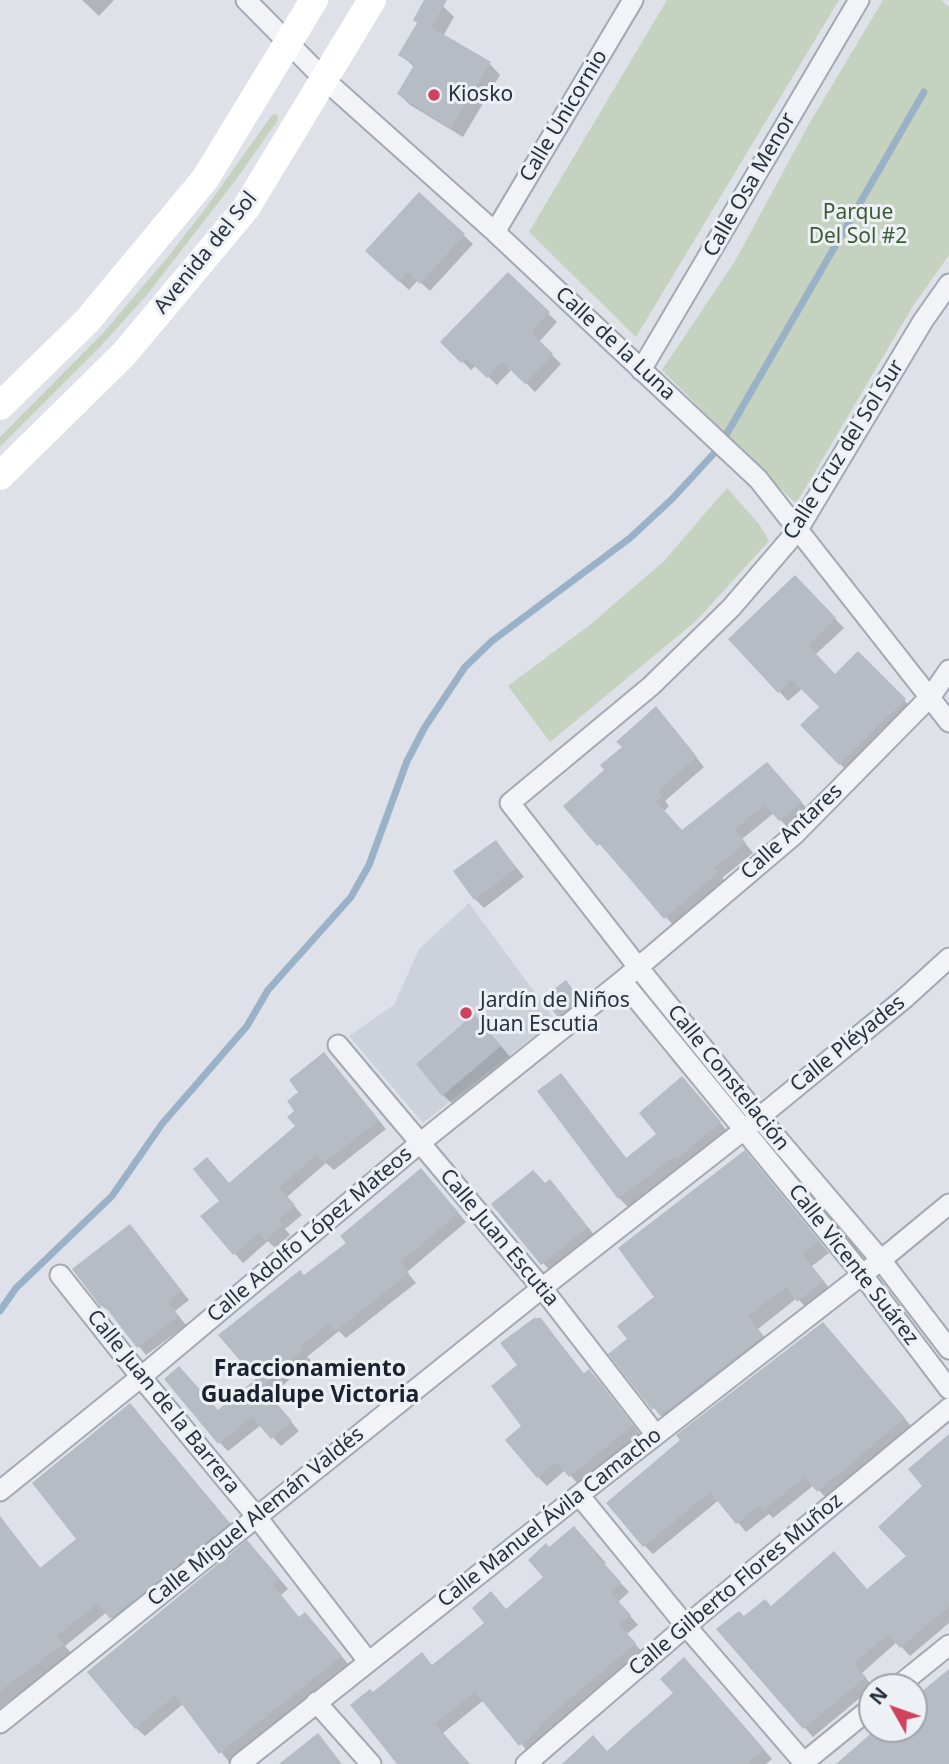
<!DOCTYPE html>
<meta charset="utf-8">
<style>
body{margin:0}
#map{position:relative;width:949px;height:1764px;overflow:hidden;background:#dee2e8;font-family:"Noto Sans",sans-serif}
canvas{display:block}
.north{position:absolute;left:858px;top:1673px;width:70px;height:70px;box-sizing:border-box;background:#edf1f5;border:2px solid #9ea4ac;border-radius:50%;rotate:310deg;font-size:19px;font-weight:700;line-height:28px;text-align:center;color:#27313f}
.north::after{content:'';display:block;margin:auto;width:24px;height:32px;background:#ce425d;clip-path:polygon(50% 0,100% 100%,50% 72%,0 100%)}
</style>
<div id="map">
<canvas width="949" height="1764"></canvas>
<div class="north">N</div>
</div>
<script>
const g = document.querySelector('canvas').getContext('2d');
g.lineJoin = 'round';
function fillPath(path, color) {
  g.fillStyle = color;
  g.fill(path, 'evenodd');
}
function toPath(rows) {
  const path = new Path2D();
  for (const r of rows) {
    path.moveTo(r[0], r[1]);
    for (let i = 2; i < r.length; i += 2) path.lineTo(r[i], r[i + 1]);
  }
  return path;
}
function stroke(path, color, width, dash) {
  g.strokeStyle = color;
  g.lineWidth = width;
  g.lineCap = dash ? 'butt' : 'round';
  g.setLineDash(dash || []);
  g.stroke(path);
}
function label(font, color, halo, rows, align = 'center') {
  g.font = font + ' "Noto Sans",sans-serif';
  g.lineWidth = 6;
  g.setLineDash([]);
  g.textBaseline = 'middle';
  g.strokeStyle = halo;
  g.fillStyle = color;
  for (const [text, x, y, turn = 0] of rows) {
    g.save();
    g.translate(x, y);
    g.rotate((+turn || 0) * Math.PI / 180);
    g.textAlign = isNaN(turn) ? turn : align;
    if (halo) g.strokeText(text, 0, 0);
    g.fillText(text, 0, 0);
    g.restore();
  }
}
fillPath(toPath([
 [469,903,555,1020,423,1123,349,1036,394,1005,419,949]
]), '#ccd1da');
fillPath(toPath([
 [667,0,839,0,636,337,529,232],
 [883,0,941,0,949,7,949,255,913,306,796,504,662,370,735,261,809,124],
 [277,114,278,120,235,181,146,296,100,347,0,447,0,437,104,332,167,258,205,209,272,115],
 [727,488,759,524,769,541,696,621,550,742,508,686,591,624,664,561]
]), '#c5d2bf');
fillPath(toPath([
 [82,0,114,0,99,16],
 [426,0,432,0,443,6,454,17,443,36,490,64,500,75,463,137,410,105,399,94,415,68,401,55,419,23],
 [419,194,473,244,430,291,418,280,409,290,376,260],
 [508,275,557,322,539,342,561,364,535,392,512,369,497,385,476,365,471,370,443,342],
 [795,577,844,628,815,655,835,676,858,653,913,709,849,773,802,725,821,707,803,688,788,701,731,639],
 [665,718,704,767,665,801,669,806,664,811,682,832,776,773,809,811,789,829,774,813,742,839,753,853,722,878,726,882,674,926,565,806],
 [496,842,524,877,484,908,475,899],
 [566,982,588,1009,568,1025,559,1016],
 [487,1030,513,1060,457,1108,443,1095],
 [332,1063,386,1129,334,1170,326,1163,287,1197,302,1215,285,1229,290,1235,275,1248,268,1241,243,1263,203,1217,222,1201,230,1184,297,1127,297,1111],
 [561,1075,627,1159,659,1134,691,1087,728,1132,687,1166,685,1164,628,1207,619,1198],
 [756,1164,829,1253,812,1266,833,1293,810,1312,797,1298,758,1329,773,1348,665,1420,611,1354,630,1339,656,1297],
 [430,1180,466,1222,407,1272,416,1283,346,1338,339,1331,307,1357,311,1360,270,1397,299,1431,281,1446,261,1425,228,1451,219,1442,218,1412,258,1380,304,1277],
 [545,1185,558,1190,596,1237,552,1272,543,1263],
 [130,1227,189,1300,175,1311,186,1325,146,1355,112,1313,102,1306],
 [541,1319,585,1375,589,1371,598,1380,641,1435,579,1485,565,1470,547,1486,538,1477,523,1426,519,1366],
 [831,1333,912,1427,827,1499,814,1485,773,1518,769,1514,746,1532,719,1500,653,1554,644,1545,682,1440],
 [139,1415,238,1533,121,1627,107,1612,65,1646,72,1654,0,1708,0,1517,41,1569,79,1539],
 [949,1436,949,1623,910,1656,897,1642,862,1673,873,1687,813,1737,719,1630,772,1608,868,1591,909,1556,924,1486],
 [583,1537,606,1563,604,1565,629,1592,618,1602,638,1625,627,1634,643,1653,529,1753,484,1700,443,1733,469,1764,401,1764,373,1694,433,1667,507,1611,545,1577,550,1549],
 [256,1551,288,1589,281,1595,300,1619,314,1623,349,1665,229,1762,183,1704,145,1736,136,1728],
 [693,1668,772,1759,766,1764,569,1764,607,1752,675,1693]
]), '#0003');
stroke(toPath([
 [0,1311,16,1288,112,1196,162,1124,247,1026,268,990,351,897,369,865,407,761,425,727,465,667,492,641,630,538,672,499,718,449,924,92]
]), '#99b2c8', 7);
fillPath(toPath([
 [424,0,447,0,431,27,491,62,451,128,397,94,414,65,398,55,417,23,413,20],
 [419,192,465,234,420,284,408,273,399,282,365,251],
 [508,272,550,312,531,332,553,354,525,384,502,362,487,378,466,358,461,363,440,342],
 [795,575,836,618,808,645,835,674,858,651,906,699,839,765,800,725,819,707,792,680,778,693,728,639],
 [656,706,697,757,658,791,662,797,656,801,682,830,767,762,802,802,779,821,765,805,735,829,746,843,714,868,718,872,664,919,600,844,597,846,563,806,604,770,600,765,622,747,616,742],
 [496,840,516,868,474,900,453,871],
 [566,980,580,999,558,1017,542,998],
 [474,1014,501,1046,442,1096,416,1064],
 [324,1052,379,1120,324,1163,317,1155,279,1187,295,1205,278,1220,283,1225,265,1240,259,1233,233,1255,200,1216,219,1201,193,1169,207,1157,229,1183,295,1126,287,1117,294,1111,287,1101,298,1092,289,1080],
 [561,1073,626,1158,656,1134,639,1113,682,1076,721,1122,677,1159,675,1156,618,1199,537,1091],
 [745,1150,819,1241,802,1254,823,1281,797,1302,786,1287,748,1316,763,1336,660,1416,654,1408,652,1410,608,1354,627,1339,617,1326,654,1297,618,1248],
 [421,1168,459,1213,400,1262,409,1273,336,1331,329,1323,300,1347,303,1350,262,1387,292,1421,271,1439,252,1417,218,1444,164,1379,179,1366,218,1410,256,1379,218,1335,300,1270,304,1275,346,1243,340,1236],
 [533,1170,545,1183,550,1179,588,1227,541,1265,491,1204],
 [130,1224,182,1291,168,1302,178,1316,137,1348,104,1305,101,1307,72,1269],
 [534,1318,541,1318,583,1374,589,1369,633,1425,569,1477,556,1462,537,1478,505,1440,521,1426,491,1386,517,1365,500,1343],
 [823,1322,905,1418,817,1492,805,1477,763,1511,759,1506,736,1524,710,1492,643,1547,606,1503,680,1440,676,1435],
 [130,1403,230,1523,110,1619,98,1603,57,1636,64,1644,0,1691,0,1516,40,1568,76,1539,32,1483],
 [949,1434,949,1606,900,1648,888,1634,854,1664,866,1677,803,1729,716,1629,739,1611,744,1616,765,1599,771,1606,834,1551,867,1589,906,1556,878,1527,922,1486,908,1469],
 [574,1526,598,1554,596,1555,621,1582,610,1592,631,1615,619,1625,636,1643,538,1726,540,1729,519,1746,475,1692,435,1724,470,1764,397,1764,350,1705,370,1689,373,1692,422,1652,432,1665,484,1623,472,1608,491,1591,506,1609,543,1577,528,1560,546,1543,549,1547],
 [247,1540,280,1579,273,1585,299,1617,305,1612,342,1656,219,1754,175,1695,135,1729,87,1672],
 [684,1657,764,1749,747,1764,562,1764,593,1735,607,1751,635,1726,673,1693,660,1679],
 [949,1669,949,1764,836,1764,876,1729,914,1729,914,1698],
 [318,1733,342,1764,279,1764]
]), '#b5bcc4');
const street = toPath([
 [246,0,325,80,495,232,758,479,949,722],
 [495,232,633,0],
 [949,284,923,321,797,531,731,608,651,686,510,803,638,967,759,1117,881,1260,949,1349],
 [641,370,859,0],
 [622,981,862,1274,949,1389],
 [338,1045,542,1288,656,1435],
 [60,1275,141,1377,256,1516,368,1661],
 [0,1491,141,1377,420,1143,622,981,794,835,931,696,949,670],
 [579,1495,686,1626,805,1764],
 [897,1687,949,1645],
 [316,1702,371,1764],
 [0,1723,542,1288,745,1129,905,998,949,958],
 [240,1764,579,1495,881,1260,949,1204],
 [526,1764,686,1626,949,1408],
 [802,1764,872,1707]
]);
stroke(street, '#a3a9b2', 23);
stroke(street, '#f1f3f6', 19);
stroke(toPath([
 [0,406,87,321,205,179,314,0],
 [0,476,124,354,246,208,372,0]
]), '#fff', 28);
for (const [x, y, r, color] of [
 [434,95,7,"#ce425d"],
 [466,1013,7,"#ce425d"]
]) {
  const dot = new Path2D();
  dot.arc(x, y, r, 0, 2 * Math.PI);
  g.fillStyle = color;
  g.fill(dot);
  stroke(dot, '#edf1f5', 2.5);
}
label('21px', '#27313f', '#edf1f5', [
 ["Kiosko",448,95],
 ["Jardín de Niños",480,1001],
 ["Juan Escutia",480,1025]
], 'left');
label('21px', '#27313f', '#edf1f5', [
 ["Calle Unicornio",564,116,-59],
 ["Calle Osa Menor",750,185,-60],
 ["Avenida del Sol",206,253,-51],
 ["Calle de la Luna",615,344,43],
 ["Calle Cruz del Sol Sur",844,450,-58],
 ["Calle Antares",792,832,-43],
 ["Calle Pléyades",848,1044,-39],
 ["Calle Constelación",728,1078,51],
 ["Calle Adolfo López Mateos",310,1235,-40],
 ["Calle Juan Escutia",499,1238,50],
 ["Calle Vicente Suárez",853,1265,52],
 ["Calle Juan de la Barrera",163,1402,51],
 ["Calle Miguel Alemán Valdés",256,1517,-39],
 ["Calle Manuel Ávila Camacho",550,1518,-38],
 ["Calle Gilberto Flores Muñoz",736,1585,-40]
]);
label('21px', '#3d5a34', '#edf1f5', [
 ["Parque",858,213],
 ["Del Sol #2",858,237]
]);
label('bold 23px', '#1a222f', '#edf1f5', [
 ["Fraccionamiento",310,1369],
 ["Guadalupe Victoria",310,1395]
]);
</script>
